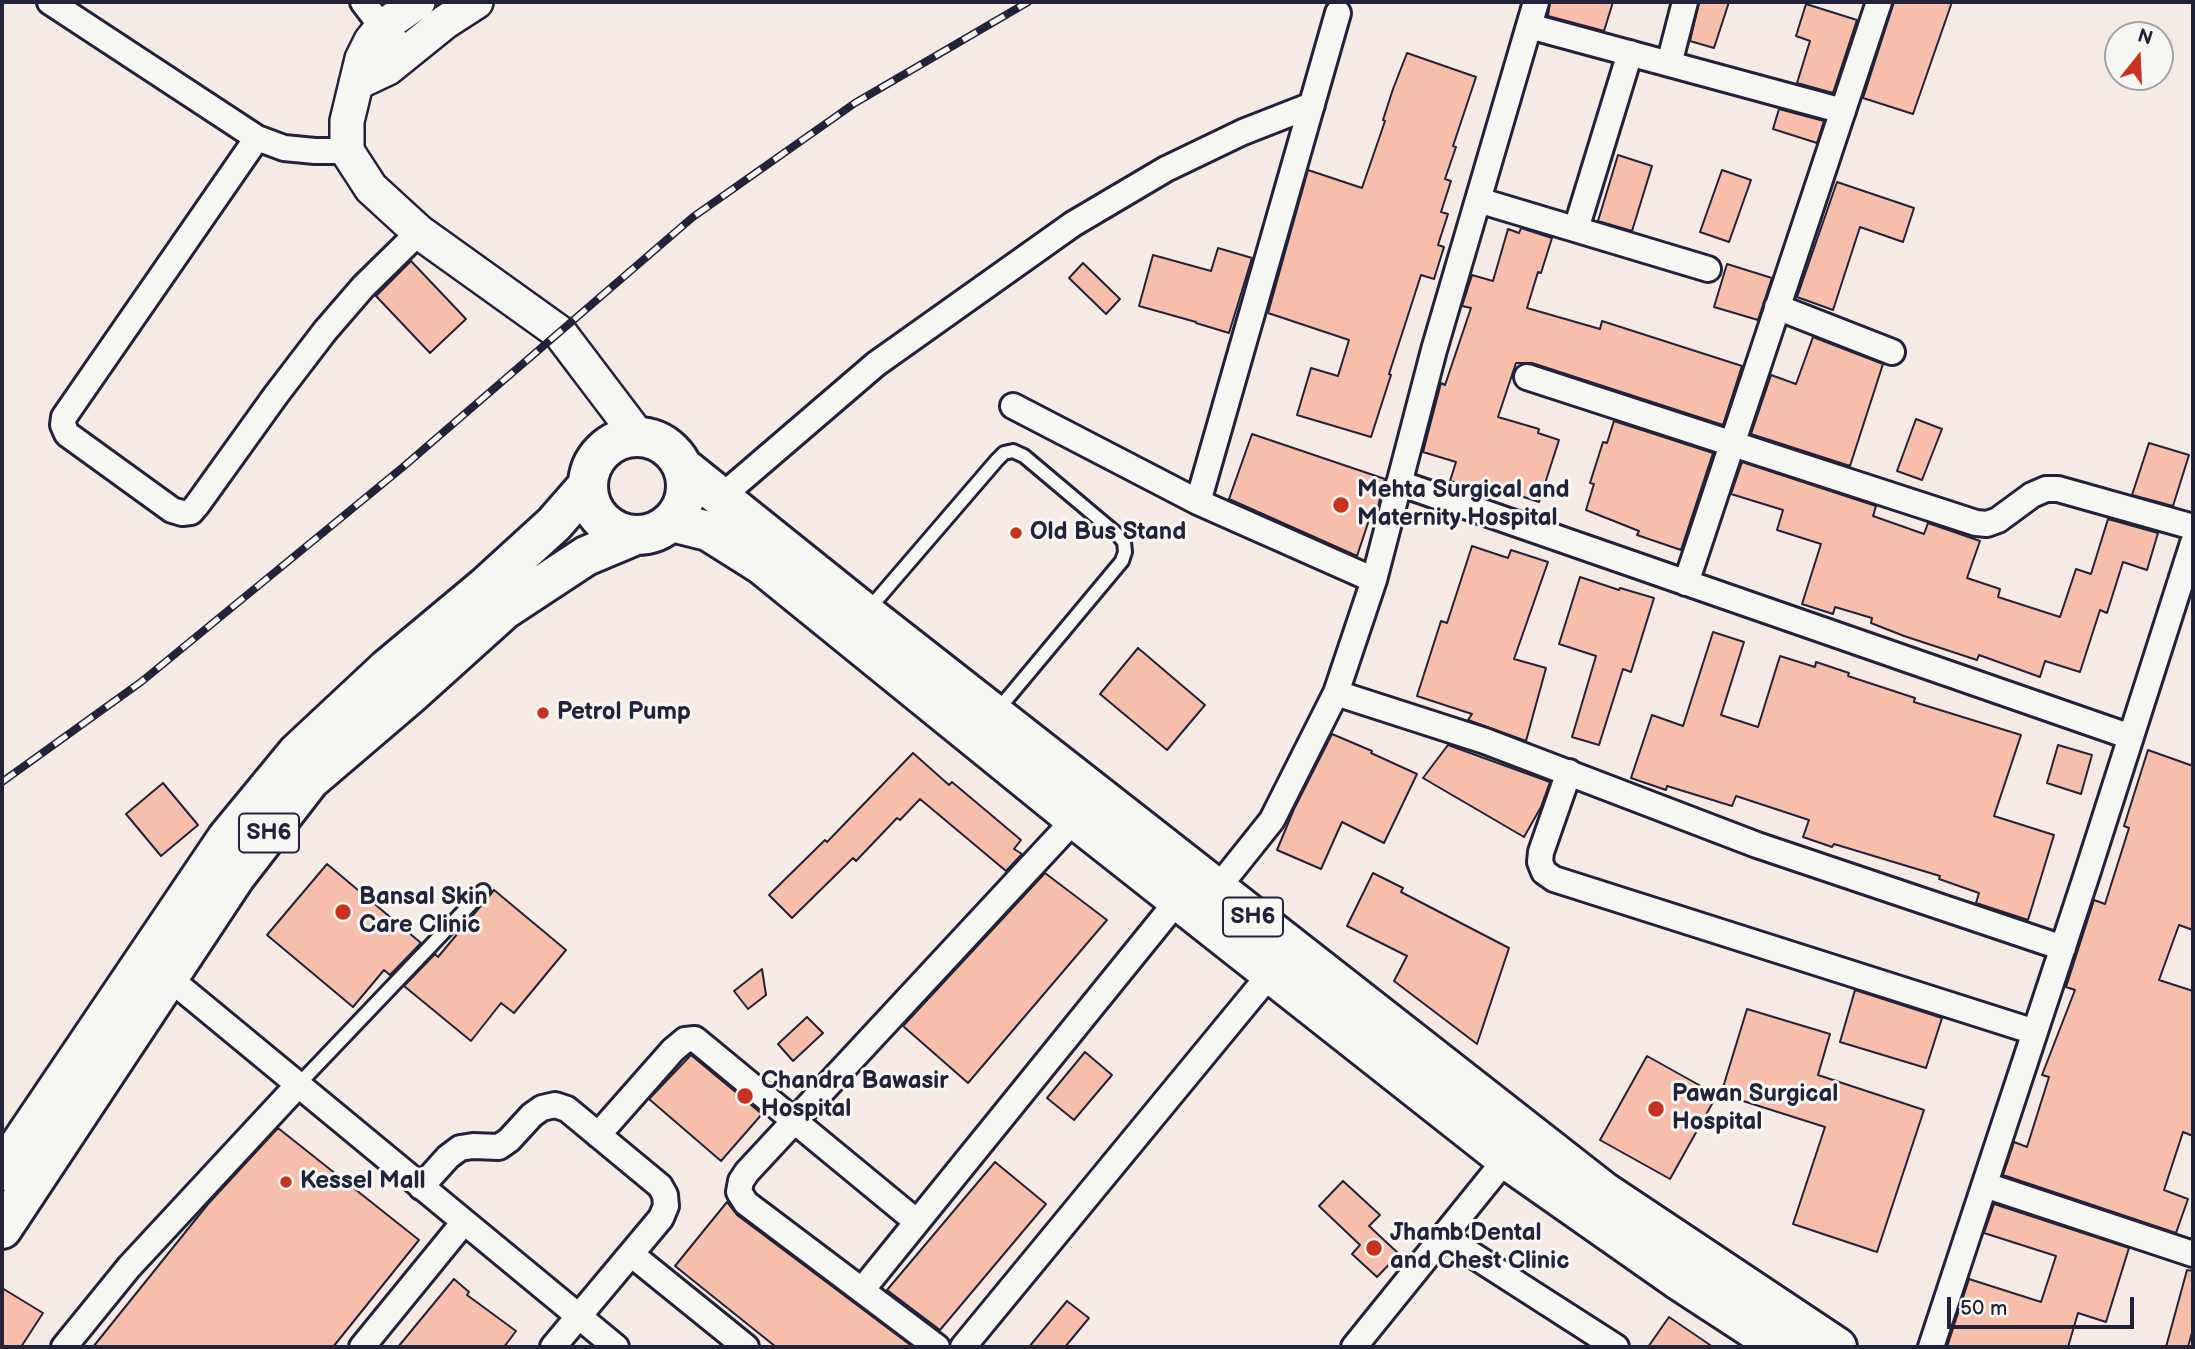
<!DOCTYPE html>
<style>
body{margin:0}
#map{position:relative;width:2195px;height:1349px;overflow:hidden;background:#f6ebe4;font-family:"Balsamiq Sans",sans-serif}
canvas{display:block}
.frame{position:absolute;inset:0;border:4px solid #22223b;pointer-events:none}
.north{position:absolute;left:2104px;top:21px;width:70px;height:70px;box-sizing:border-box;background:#f6f6f2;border:2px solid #a1a1a9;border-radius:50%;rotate:18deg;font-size:19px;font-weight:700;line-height:28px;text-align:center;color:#22223b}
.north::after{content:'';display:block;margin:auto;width:24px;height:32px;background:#c8321e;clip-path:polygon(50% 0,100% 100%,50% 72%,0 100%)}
.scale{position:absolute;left:1947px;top:1297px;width:187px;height:32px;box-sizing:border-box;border:4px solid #22223b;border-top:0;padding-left:9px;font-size:21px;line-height:24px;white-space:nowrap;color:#22223b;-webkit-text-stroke:5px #f6f6f2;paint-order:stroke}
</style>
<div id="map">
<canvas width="2195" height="1349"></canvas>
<div class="frame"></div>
<div class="north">N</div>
<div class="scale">50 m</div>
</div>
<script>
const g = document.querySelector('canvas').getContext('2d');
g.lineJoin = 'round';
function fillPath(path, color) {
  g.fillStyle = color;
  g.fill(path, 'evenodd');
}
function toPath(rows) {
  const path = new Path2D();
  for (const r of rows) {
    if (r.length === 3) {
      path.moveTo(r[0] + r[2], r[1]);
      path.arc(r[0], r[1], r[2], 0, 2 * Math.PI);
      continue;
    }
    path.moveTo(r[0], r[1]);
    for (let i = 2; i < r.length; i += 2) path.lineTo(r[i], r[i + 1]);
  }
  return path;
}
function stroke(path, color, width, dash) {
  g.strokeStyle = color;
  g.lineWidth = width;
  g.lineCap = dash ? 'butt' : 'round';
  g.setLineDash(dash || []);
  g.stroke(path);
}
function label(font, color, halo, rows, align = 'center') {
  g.font = font + ' "Balsamiq Sans",sans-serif';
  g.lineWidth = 6;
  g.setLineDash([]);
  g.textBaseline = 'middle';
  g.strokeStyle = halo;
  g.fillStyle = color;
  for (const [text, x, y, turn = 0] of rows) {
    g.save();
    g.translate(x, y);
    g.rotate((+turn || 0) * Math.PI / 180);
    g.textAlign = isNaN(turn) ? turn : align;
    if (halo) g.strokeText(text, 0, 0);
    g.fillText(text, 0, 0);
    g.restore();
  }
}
const building = toPath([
 [1550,2,1613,2,1604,31,1548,16,1550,2],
 [1699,2,1729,2,1714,48,1690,41,1699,2],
 [1894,2,1952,2,1913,114,1863,98,1894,2],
 [1806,4,1857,20,1833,93,1797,83,1810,41,1796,36,1806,4],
 [1407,53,1476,77,1453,146,1456,147,1445,179,1451,181,1441,212,1448,214,1438,245,1444,247,1434,279,1421,275,1389,374,1391,375,1371,437,1297,415,1311,368,1338,376,1349,340,1268,313,1308,170,1362,188,1385,121,1383,120,1393,89,1407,53],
 [1779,109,1824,121,1817,143,1773,129,1779,109],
 [1618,155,1652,166,1632,231,1598,221,1618,155],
 [1722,170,1751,180,1729,242,1700,232,1722,170],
 [1837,182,1914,208,1903,242,1860,227,1833,310,1797,297,1837,182],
 [1521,228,1552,238,1541,273,1538,272,1527,308,1600,329,1602,321,1742,366,1723,425,1532,363,1516,363,1498,417,1539,429,1538,433,1559,440,1539,502,1487,485,1485,491,1450,481,1456,462,1423,452,1441,383,1445,385,1471,308,1462,306,1472,275,1493,281,1508,229,1519,233,1521,228],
 [1218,248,1252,258,1229,333,1196,323,1196,322,1139,306,1153,255,1211,271,1218,248],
 [411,261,466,319,430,353,376,296,411,261],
 [1083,263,1120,299,1106,314,1069,278,1083,263],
 [1727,264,1772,278,1758,320,1714,307,1727,264],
 [1813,337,1883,364,1850,466,1751,434,1771,375,1796,384,1813,337],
 [1916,419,1942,429,1922,480,1897,471,1916,419],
 [1614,421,1713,453,1681,550,1637,535,1639,531,1586,510,1594,484,1590,483,1603,442,1607,443,1614,421],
 [1252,434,1385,479,1376,515,1371,514,1357,556,1229,499,1252,434],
 [2149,443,2189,455,2173,506,2132,495,2149,443],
 [1742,462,1876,506,1873,516,1924,534,1928,523,1980,541,1967,578,2000,589,1998,597,2060,617,2076,569,2091,574,2108,519,2158,533,2147,570,2123,562,2107,613,2100,610,2080,672,2045,661,2040,677,1979,655,1977,660,1904,636,1871,623,1872,618,1835,607,1833,614,1802,604,1821,544,1777,530,1783,510,1731,494,1742,462],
 [1472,546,1508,558,1511,550,1548,562,1514,659,1546,668,1526,741,1468,720,1472,714,1417,696,1441,621,1447,623,1472,546],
 [1580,577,1619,590,1620,588,1654,598,1631,672,1623,669,1599,745,1572,737,1596,656,1559,644,1580,577],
 [1713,632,1744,642,1721,715,1758,727,1780,656,1815,667,1816,662,1849,673,1848,676,1915,698,1914,702,2021,735,1994,816,2054,835,2028,920,1976,903,1979,893,1939,879,1940,876,1834,844,1832,847,1803,837,1809,820,1736,796,1732,806,1667,786,1666,790,1631,778,1652,715,1683,726,1713,632],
 [1138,648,1205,705,1167,750,1100,694,1138,648],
 [1332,734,1372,751,1371,753,1417,774,1384,843,1342,822,1321,869,1277,850,1294,809,1332,734],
 [1448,745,1550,782,1541,807,1524,837,1423,778,1448,745],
 [2058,745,2092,755,2081,794,2047,783,2058,745],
 [2148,750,2193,766,2193,930,2179,925,2159,980,2193,991,2193,1136,2183,1132,2164,1190,2188,1199,2176,1233,2003,1175,2014,1142,2027,1147,2049,1077,2042,1075,2075,990,2066,987,2094,900,2105,904,2129,828,2124,826,2148,750],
 [913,753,949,785,952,782,1021,840,1014,849,1022,854,1006,871,920,799,900,820,897,818,856,861,853,858,792,918,769,895,825,840,827,842,913,753],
 [163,783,198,825,161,856,126,814,163,783],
 [327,864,421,943,390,975,384,970,353,1007,267,935,327,864],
 [1045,873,1107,920,968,1083,903,1026,1045,873],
 [1373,873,1403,888,1401,892,1509,948,1477,1044,1394,981,1407,956,1347,926,1373,873],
 [494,890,566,950,514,1013,501,1003,471,1041,404,986,435,954,438,957,494,890],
 [762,969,766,995,748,1009,734,991,762,969],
 [1855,990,1942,1018,1926,1068,1840,1042,1855,990],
 [1747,1009,1830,1034,1818,1075,1924,1110,1877,1252,1793,1224,1825,1127,1721,1094,1747,1009],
 [807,1017,823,1033,793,1061,778,1044,807,1017],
 [1085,1052,1112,1075,1074,1120,1047,1098,1085,1052],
 [691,1055,762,1114,721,1161,649,1099,691,1055],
 [1647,1056,1717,1095,1670,1179,1600,1140,1647,1056],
 [278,1128,419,1240,333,1347,93,1347,208,1204,278,1128],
 [995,1162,1046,1204,940,1330,887,1290,995,1162],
 [1343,1181,1380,1215,1369,1226,1399,1254,1377,1277,1352,1254,1360,1245,1319,1206,1343,1181],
 [727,1202,737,1215,913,1347,776,1347,675,1266,727,1202],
 [1994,1204,2129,1248,2106,1322,2078,1313,2068,1347,1947,1347,1969,1279,2041,1302,2056,1256,1984,1233,1994,1204],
 [2187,1270,2193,1271,2193,1329,2188,1347,2166,1347,2187,1270],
 [454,1279,469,1292,467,1295,516,1331,504,1347,398,1347,454,1279],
 [2,1288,43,1313,21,1347,2,1347,2,1288],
 [1067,1301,1089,1318,1065,1347,1029,1347,1067,1301],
 [1669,1317,1713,1347,1648,1347,1669,1317]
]);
fillPath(building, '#f7bfab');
stroke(building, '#22223b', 2);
const lane = toPath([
 [868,610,997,460,1004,453,1013,451,1024,456,1119,536,1124,542,1125,552,1122,561,996,712],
 [298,1085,483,891]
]);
const street = toPath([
 [50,2,257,138,284,148,315,151,347,151],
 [363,2,382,27,408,52],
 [1529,26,1843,111],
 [1669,64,1685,2],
 [257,138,64,417,63,425,67,434,172,510,182,513,191,512,197,505,276,395,325,331,363,287,419,232],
 [1478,200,1708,269],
 [1576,229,1630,53],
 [1777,307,1892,352],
 [1527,377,1976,523,1987,524,1998,520,2032,495,2046,489,2058,489,2193,527],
 [1013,406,1198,502,1374,580],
 [1399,483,2131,737],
 [721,497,876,364,1073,224,1166,169,1243,132,1312,105],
 [1198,502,1338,13],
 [1686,583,1879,2],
 [1336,693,1485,741,1757,845,2063,948],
 [1569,772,1541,852,1540,862,1544,872,1554,879,2035,1032],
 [1208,900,1272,820,1336,693,1374,580,1434,350,1536,2],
 [169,978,616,1347],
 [598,1135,673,1050,685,1040,695,1039,917,1222],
 [1985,1185,2193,1254],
 [421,1187,448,1157,460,1148,473,1146,499,1147,509,1140,532,1115,542,1108,555,1105,567,1109,660,1186,665,1195,666,1206,661,1218,553,1347],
 [1443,1236,1616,1347],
 [631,1254,746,1347],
 [862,1290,1178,900],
 [64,1347,129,1267,298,1085],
 [362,1347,464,1222],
 [937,1347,746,1203,739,1192,741,1181,747,1172,1075,819],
 [963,1347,1271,973],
 [1354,1347,1514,1149],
 [1931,1347,2087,874,2193,543]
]);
const secondary = toPath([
 [418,2,382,27,371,41,362,59,347,121,347,151,371,188,419,232,560,333,638,436],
 [356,83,388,68,445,22,476,2]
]);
const primary = toPath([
 [637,486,49],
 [683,467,865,613,1603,1191,1837,1347],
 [672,522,708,531,762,565,1075,819,1506,1159,1677,1279,1781,1347],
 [2,1171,227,838,297,753,388,668,485,587,554,524,588,485],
 [2,1229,235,877,310,780,413,692,504,610,586,556,636,535]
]);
stroke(lane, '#22223b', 18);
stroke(street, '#22223b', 30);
stroke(secondary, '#22223b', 38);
stroke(primary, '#22223b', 44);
stroke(lane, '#f6f6f2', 12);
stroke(street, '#f6f6f2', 24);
stroke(secondary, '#f6f6f2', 33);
stroke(primary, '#f6f6f2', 38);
const rail = toPath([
 [2,782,141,682,403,467,693,217,855,103,1028,2]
]);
stroke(rail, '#22223b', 8);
stroke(rail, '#f6f6f2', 5, [16]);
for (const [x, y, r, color] of [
 [1341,505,9,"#c8321e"],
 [1016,533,7,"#c8321e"],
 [543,713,7,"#c8321e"],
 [343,912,9,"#c8321e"],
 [745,1096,9,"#c8321e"],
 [1656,1109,9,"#c8321e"],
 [286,1182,7,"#c8321e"],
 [1374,1248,9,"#c8321e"]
]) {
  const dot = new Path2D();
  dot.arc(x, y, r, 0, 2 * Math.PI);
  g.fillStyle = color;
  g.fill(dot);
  stroke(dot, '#f6f6f2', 2.5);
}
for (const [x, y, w] of [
 [269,833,60],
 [1253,917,60]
]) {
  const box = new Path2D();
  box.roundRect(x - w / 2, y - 19.5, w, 39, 5);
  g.fillStyle = '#f6f6f2';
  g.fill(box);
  stroke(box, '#22223b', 2);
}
label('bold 23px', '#22223b', null, [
 ["SH6",269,833],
 ["SH6",1253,917]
]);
label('bold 24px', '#22223b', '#f6f6f2', [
 ["Mehta Surgical and",1357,491],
 ["Maternity Hospital",1357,519],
 ["Old Bus Stand",1030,533],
 ["Petrol Pump",557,713],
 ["Bansal Skin",359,898],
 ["Care Clinic",359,926],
 ["Chandra Bawasir",761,1082],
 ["Hospital",761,1110],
 ["Pawan Surgical",1672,1095],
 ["Hospital",1672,1123],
 ["Kessel Mall",300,1182],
 ["Jhamb Dental",1390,1234],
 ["and Chest Clinic",1390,1262]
], 'left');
</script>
